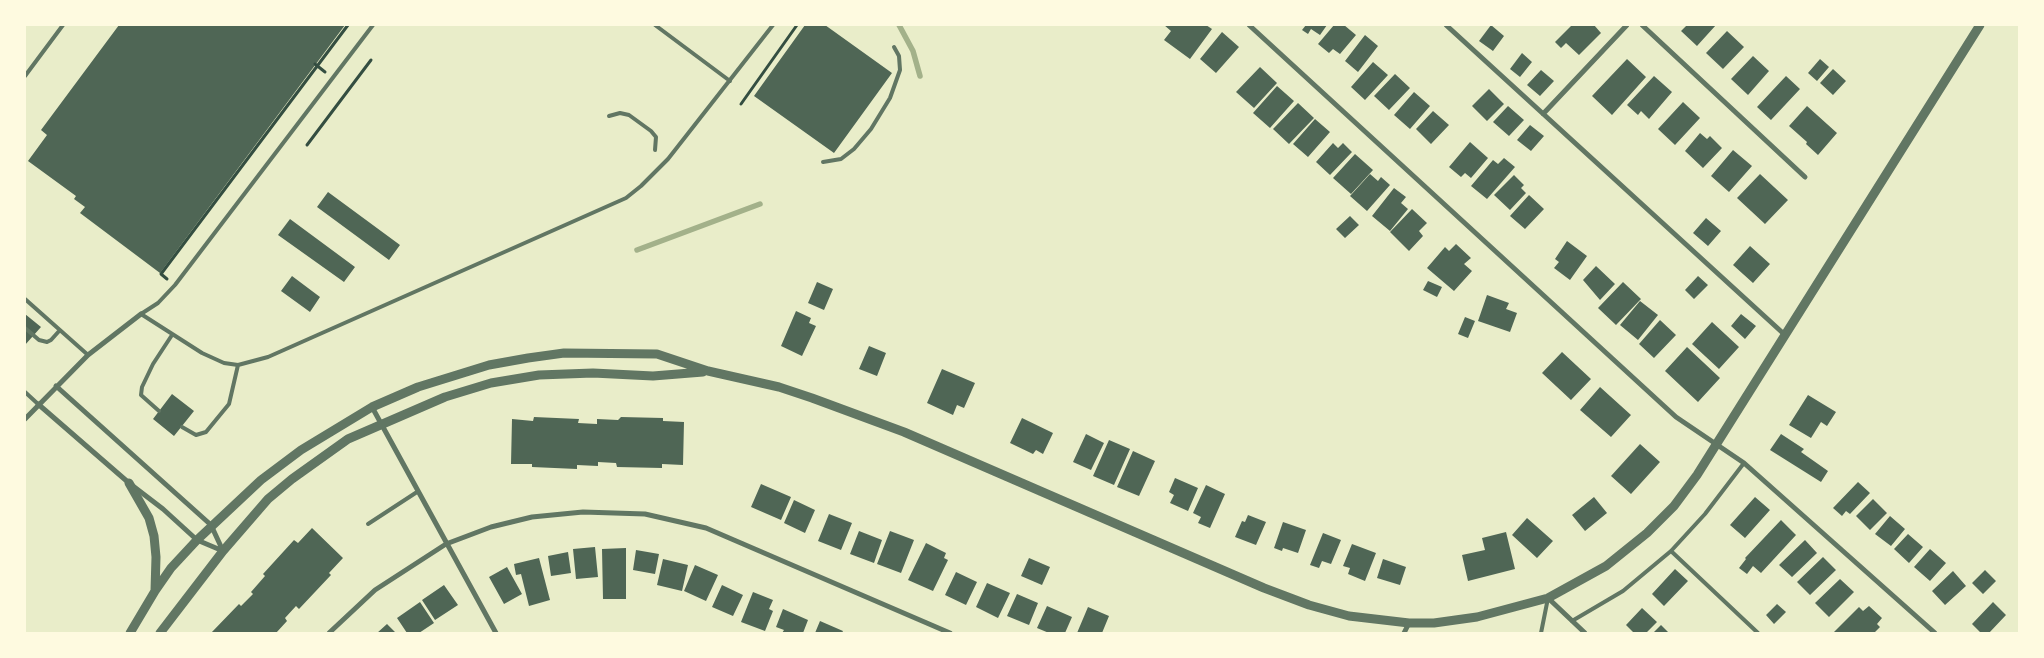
<!DOCTYPE html>
<style>
body{margin:0}
#map{position:relative;width:2044px;height:658px;overflow:hidden;background:#e9edc9;font-family:"Asap Condensed",sans-serif}
canvas{display:block}
.frame{position:absolute;inset:0;border:26px solid #fefae0;pointer-events:none}
</style>
<div id="map">
<canvas width="2044" height="658"></canvas>
<div class="frame"></div>
</div>
<script>
const g = document.querySelector('canvas').getContext('2d');
g.lineJoin = 'round';
function toPath(rows) {
  const path = new Path2D();
  for (const r of rows) {
    path.moveTo(r[0], r[1]);
    for (let i = 2; i < r.length; i += 2) path.lineTo(r[i], r[i + 1]);
  }
  return path;
}
function stroke(path, color, width, dash) {
  g.strokeStyle = color;
  g.lineWidth = width;
  g.lineCap = dash ? 'butt' : 'round';
  g.setLineDash(dash || []);
  g.stroke(path);
}
function fillPath(path, color) {
  g.fillStyle = color;
  g.fill(path, 'evenodd');
}
stroke(toPath([
 [899,25,913,51,920,76],
 [637,250,760,204]
]), '#a3b18a', 5.5);
fillPath(toPath([
 [119,25,345,25,160,273,80,213,85,207,74,199,76,196,28,161,47,135,41,130],
 [805,25,825,25,892,73,834,153,754,96],
 [1164,25,1206,25,1212,29,1190,59,1164,40,1171,31],
 [1306,25,1327,25,1320,35,1311,29,1308,34,1302,30],
 [1334,25,1344,25,1356,35,1340,54,1333,49,1329,53,1318,44],
 [1491,25,1504,36,1493,51,1479,41],
 [1572,25,1594,25,1601,33,1579,55,1566,43,1561,48,1555,42],
 [1687,25,1716,25,1697,46,1681,31],
 [1727,31,1744,47,1723,69,1706,53],
 [1222,32,1239,47,1216,73,1200,59],
 [1365,35,1378,46,1358,72,1345,61],
 [1522,53,1532,62,1520,77,1510,69],
 [1753,56,1769,71,1748,95,1731,79],
 [1627,59,1646,77,1612,115,1592,96],
 [1820,59,1829,67,1817,81,1808,73],
 [1373,62,1388,75,1365,100,1351,87],
 [1260,67,1277,83,1254,108,1236,92],
 [1833,69,1846,81,1833,95,1820,83],
 [1541,70,1554,81,1540,96,1527,85],
 [1395,74,1410,88,1389,110,1374,96],
 [1654,76,1672,92,1649,119,1641,111,1638,115,1627,105],
 [1786,76,1800,89,1771,120,1757,107],
 [1277,86,1294,101,1270,128,1253,113],
 [1489,89,1504,104,1487,121,1472,106],
 [1414,92,1430,106,1410,129,1394,115],
 [1683,102,1700,118,1675,145,1658,129],
 [1298,103,1314,118,1289,144,1273,129],
 [1508,106,1524,120,1509,136,1493,122],
 [1807,106,1837,133,1818,155,1806,144,1807,142,1789,126],
 [1433,111,1449,125,1431,144,1416,129],
 [1315,119,1330,132,1308,157,1293,144],
 [1530,125,1544,136,1531,151,1517,140],
 [1700,133,1707,139,1710,136,1722,148,1703,168,1685,151],
 [1470,142,1488,158,1471,178,1465,173,1461,177,1449,167],
 [1333,143,1338,148,1343,143,1352,152,1330,175,1316,162],
 [1733,150,1752,166,1729,192,1711,176],
 [1355,154,1373,170,1351,194,1333,178],
 [1504,158,1515,167,1487,199,1471,186,1493,160,1498,164],
 [1370,174,1378,181,1381,177,1390,185,1367,211,1350,196],
 [1760,174,1788,200,1765,224,1737,198],
 [1514,175,1524,185,1521,188,1526,193,1510,210,1494,195],
 [1394,188,1406,197,1401,203,1408,209,1390,231,1372,216],
 [328,192,400,245,389,260,317,207],
 [1529,195,1544,209,1525,229,1510,216],
 [1412,209,1427,223,1419,231,1423,236,1409,251,1390,232],
 [1350,216,1359,225,1345,238,1336,229],
 [1706,218,1721,231,1708,246,1693,233],
 [290,219,355,267,344,282,278,235],
 [1567,241,1587,256,1570,280,1554,268,1559,262,1555,259],
 [1456,244,1471,258,1464,264,1472,271,1454,291,1427,268,1445,247,1449,251],
 [1750,246,1770,264,1753,283,1733,265],
 [1596,266,1615,284,1600,300,1583,280],
 [292,276,320,297,310,312,281,291],
 [1698,276,1708,285,1694,299,1685,290],
 [1428,281,1442,287,1437,297,1423,290],
 [817,282,833,289,824,310,808,303],
 [1623,282,1641,299,1616,325,1598,308],
 [1487,295,1509,303,1506,309,1517,313,1510,332,1478,321],
 [1640,301,1658,315,1638,340,1620,325],
 [796,311,811,318,809,323,816,326,802,356,781,346],
 [25,314,41,327,25,345],
 [1741,314,1756,326,1745,339,1731,326],
 [1465,317,1475,321,1468,338,1458,334],
 [1660,320,1676,335,1654,358,1639,344],
 [1712,322,1739,347,1719,369,1692,344],
 [869,346,886,353,877,376,859,369],
 [1687,347,1720,378,1698,402,1665,371],
 [1562,352,1591,379,1571,400,1542,373],
 [942,369,975,383,964,408,957,405,953,415,927,403],
 [1600,387,1631,415,1611,437,1580,410],
 [172,394,194,411,174,436,153,419],
 [1808,395,1836,412,1827,426,1821,422,1811,438,1789,425],
 [534,417,579,419,578,423,597,424,597,419,618,420,621,417,663,418,663,421,684,422,683,465,662,464,662,468,617,467,616,463,598,462,598,466,577,465,577,469,532,467,532,464,511,464,512,419,533,421],
 [1022,418,1053,433,1043,454,1036,450,1033,454,1010,443],
 [1086,434,1104,443,1091,470,1073,462],
 [1781,434,1804,449,1801,452,1828,471,1821,482,1770,450],
 [1109,440,1130,449,1114,485,1093,476],
 [1640,444,1660,462,1631,494,1611,476],
 [1133,451,1155,461,1139,496,1117,487],
 [1175,478,1198,488,1188,511,1170,503,1174,495,1169,492],
 [1858,482,1870,493,1850,514,1846,511,1842,516,1833,508],
 [761,484,791,497,781,520,751,507],
 [1206,485,1225,494,1210,528,1198,523,1201,517,1193,513],
 [1594,497,1607,513,1585,531,1572,515],
 [1755,497,1770,510,1745,538,1730,525],
 [1873,499,1887,513,1870,530,1856,516],
 [794,500,815,510,805,533,784,523],
 [829,514,852,523,841,550,818,541],
 [1248,515,1266,522,1256,545,1235,537,1242,521,1245,522],
 [1890,516,1905,529,1891,546,1875,534],
 [1527,518,1553,541,1537,558,1512,535],
 [1781,520,1796,535,1761,573,1753,566,1747,574,1739,568,1746,559,1745,558],
 [1283,522,1306,530,1298,553,1283,548,1282,551,1274,548],
 [312,528,343,558,329,573,331,575,299,609,296,606,285,618,287,621,276,633,211,633,239,604,241,606,253,594,251,592,265,576,263,574,294,540,298,543],
 [859,531,882,540,874,563,850,554],
 [890,531,914,540,901,573,877,564],
 [1506,532,1515,569,1468,581,1462,555,1485,550,1482,538],
 [1323,533,1341,540,1331,564,1322,561,1319,568,1310,565],
 [1908,534,1923,547,1909,563,1894,549],
 [1805,540,1817,553,1792,577,1779,565],
 [926,543,946,553,944,558,948,560,933,591,908,580],
 [1352,544,1376,553,1365,581,1348,574,1350,568,1343,566],
 [595,547,598,577,576,579,573,549],
 [626,548,626,599,603,599,602,549],
 [1930,549,1946,563,1930,581,1914,567],
 [636,550,659,554,655,574,633,570],
 [568,552,571,573,551,576,548,556],
 [1823,557,1836,570,1810,595,1797,582],
 [539,558,550,600,529,606,521,574,516,575,514,564],
 [1029,558,1050,567,1042,585,1021,576],
 [663,559,688,565,682,591,657,585],
 [1383,559,1406,567,1400,585,1377,578],
 [695,565,718,575,706,601,684,591],
 [507,567,522,594,504,604,489,577],
 [1675,569,1688,581,1664,606,1652,594],
 [1985,570,1996,581,1983,594,1972,583],
 [1953,571,1966,586,1945,605,1932,591],
 [956,572,977,582,966,605,945,595],
 [1840,579,1854,592,1829,617,1815,603],
 [987,583,1010,593,998,618,976,607],
 [444,585,458,605,435,620,422,600],
 [722,585,743,595,733,616,712,607],
 [753,592,773,600,769,609,773,611,765,631,741,622],
 [1017,594,1038,603,1029,625,1007,616],
 [420,602,434,623,419,633,407,633,397,618],
 [1993,602,2006,615,1989,633,1981,633,1972,624],
 [1777,604,1786,612,1774,624,1766,615],
 [1047,606,1072,617,1065,633,1049,633,1037,628],
 [1869,606,1882,618,1877,624,1880,627,1874,633,1833,633,1859,607,1863,611],
 [1088,607,1109,616,1102,633,1077,633],
 [1642,608,1657,622,1646,633,1634,633,1626,625],
 [783,609,808,620,803,633,782,633,784,630,776,627],
 [820,621,843,631,842,633,815,633],
 [387,624,396,633,377,633],
 [1661,625,1669,633,1653,633]
]), '#4f6655');
stroke(toPath([
 [315,64,325,72],
 [741,104,797,25],
 [307,145,371,60],
 [167,279,161,274,348,25]
]), '#344e41', 3);
stroke(toPath([
 [373,25,175,285,158,303,141,314,202,353,224,363,238,365,268,357,626,198,641,186,668,159,773,25],
 [655,25,730,81],
 [25,76,63,25],
 [609,116,620,113,629,115,651,131,656,137,655,150],
 [823,162,841,159,854,149,871,129,890,98,900,70,899,56,894,47],
 [25,299,88,355],
 [25,328,39,340,47,342,51,340,60,330],
 [25,392,38,404],
 [159,411,141,395,142,387,153,364,172,335],
 [182,427,196,435,206,432,229,404,238,365],
 [368,524,417,492],
 [1671,551,1758,633],
 [1572,621,1623,591,1671,551,1705,514,1744,463],
 [1541,633,1548,598]
]), '#617663', 4);
stroke(toPath([
 [1249,25,1676,417,1744,463,1935,633],
 [1446,25,1785,335],
 [1642,25,1805,177],
 [1543,114,1627,25],
 [56,386,211,525,223,551],
 [38,404,129,483,163,509,197,540,223,551],
 [372,407,496,633],
 [25,419,88,355,141,314],
 [1548,598,1585,633],
 [329,633,375,590,446,544,491,527,532,517,583,512,645,514,706,528,950,633],
 [1404,633,1409,623]
]), '#617663', 5);
stroke(toPath([
 [129,483,149,518,154,536,156,557,155,591],
 [130,633,155,591,171,568,197,540,261,480,301,450,372,407,418,387,489,365,528,358,564,353,657,354,708,371,779,387,812,398,904,432,1264,588,1309,605,1349,616,1409,623,1434,623,1477,617,1548,598,1606,566,1647,533,1674,506,1697,475,1980,25],
 [160,633,223,551,268,499,292,479,348,439,445,397,491,383,539,375,593,373,653,376,703,372]
]), '#617663', 9);
</script>
